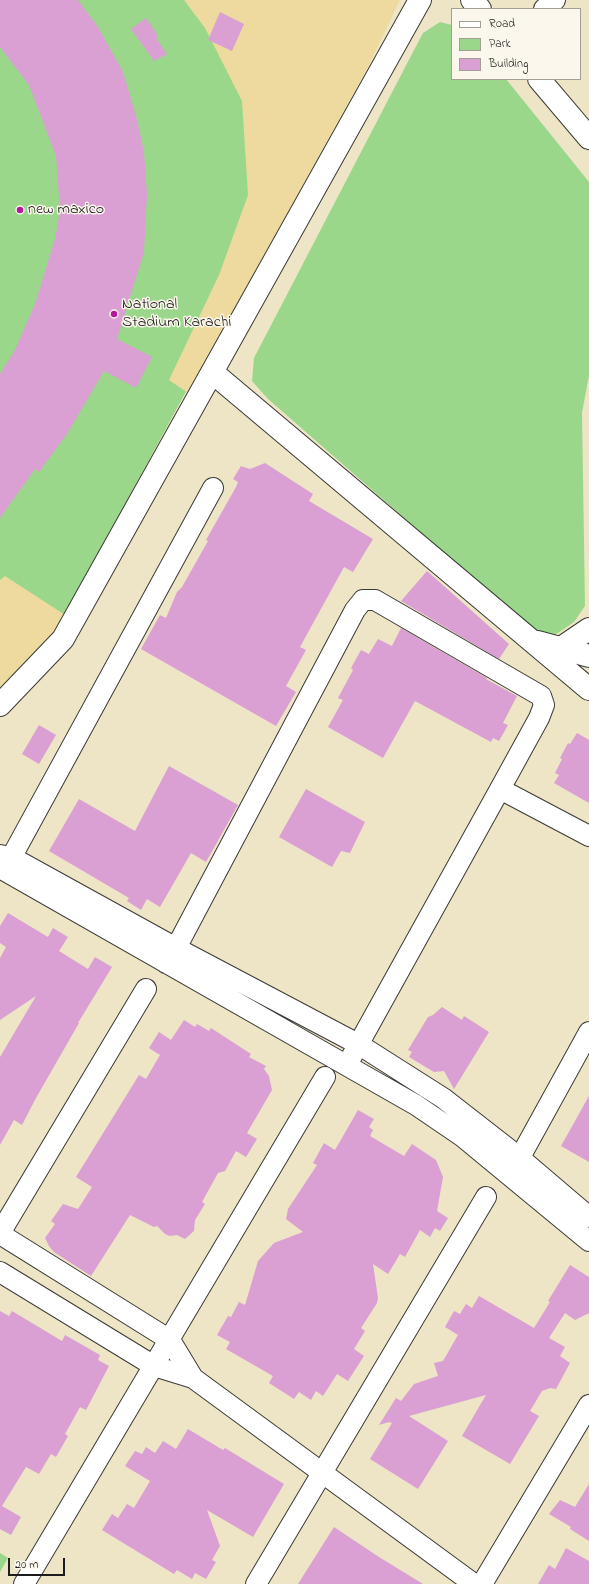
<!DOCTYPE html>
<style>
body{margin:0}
#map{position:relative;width:589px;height:1584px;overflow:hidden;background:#ede5c6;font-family:"Indie Flower",sans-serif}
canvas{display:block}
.legend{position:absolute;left:451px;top:8px;width:130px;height:72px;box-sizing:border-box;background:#fbf7ec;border:1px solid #a29f99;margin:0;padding:5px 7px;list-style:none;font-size:12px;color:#1c1c1c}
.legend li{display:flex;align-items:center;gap:8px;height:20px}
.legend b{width:20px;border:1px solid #a29f99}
.scale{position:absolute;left:8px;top:1558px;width:57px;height:18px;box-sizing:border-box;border:2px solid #1c1c1c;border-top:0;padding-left:5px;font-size:12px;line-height:14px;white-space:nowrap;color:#1c1c1c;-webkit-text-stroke:3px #fbf7ec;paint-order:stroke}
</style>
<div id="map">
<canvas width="589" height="1584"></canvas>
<ul class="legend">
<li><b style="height:5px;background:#fff"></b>Road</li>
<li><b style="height:11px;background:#9bd78b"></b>Park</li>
<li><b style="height:11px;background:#da9fd3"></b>Building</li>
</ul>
<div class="scale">20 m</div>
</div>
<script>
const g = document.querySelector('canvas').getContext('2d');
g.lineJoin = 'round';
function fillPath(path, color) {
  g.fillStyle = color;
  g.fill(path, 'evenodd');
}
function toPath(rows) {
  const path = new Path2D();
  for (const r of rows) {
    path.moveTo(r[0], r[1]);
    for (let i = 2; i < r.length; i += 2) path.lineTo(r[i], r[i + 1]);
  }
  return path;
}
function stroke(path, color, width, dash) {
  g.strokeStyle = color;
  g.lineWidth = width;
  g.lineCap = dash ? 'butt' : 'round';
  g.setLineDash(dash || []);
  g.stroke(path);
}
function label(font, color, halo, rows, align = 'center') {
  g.font = font + ' "Indie Flower",sans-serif';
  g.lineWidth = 3;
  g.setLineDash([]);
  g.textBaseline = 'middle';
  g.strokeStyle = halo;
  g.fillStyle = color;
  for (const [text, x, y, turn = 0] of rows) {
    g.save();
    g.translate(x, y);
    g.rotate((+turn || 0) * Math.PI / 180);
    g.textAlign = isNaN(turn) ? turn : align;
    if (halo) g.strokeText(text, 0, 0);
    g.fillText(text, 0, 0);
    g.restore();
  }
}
fillPath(toPath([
 [0,0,398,0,58,628,0,687],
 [440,22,452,25,452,79,506,79,589,182,589,375,582,413,585,606,574,622,555,635,536,633,268,399,252,381,254,358,413,52,423,33],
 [0,1553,8,1558,0,1572]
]), '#9bd78b');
fillPath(toPath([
 [184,0,400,0,367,69,188,393,169,380,219,275,248,195,242,101,205,28],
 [5,576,65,615,58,628,0,687,0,580]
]), '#eeda9e');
fillPath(toPath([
 [0,0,78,0,98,27,123,72,137,119,144,152,147,194,144,252,117,339,152,357,136,388,104,371,67,434,39,472,35,469,0,518,0,374,15,350,35,304,55,239,60,210,56,156,29,85,0,47],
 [220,12,244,24,232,51,208,40],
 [146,18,158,36,156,38,167,54,154,61,131,29],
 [265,463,313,494,309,501,373,539,353,572,344,567,300,647,306,650,286,686,296,692,276,726,141,649,160,615,166,618,177,592,182,587,208,541,206,540,236,487,238,482,233,479,241,466,250,469],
 [427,571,509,644,499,659,401,601],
 [401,628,487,678,486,679,517,696,503,723,508,725,499,741,493,738,491,742,415,701,383,758,328,727,343,700,338,698,353,670,351,668,361,650,369,654,378,639,392,646],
 [39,725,56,735,39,764,22,754],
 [577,733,589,740,589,803,554,783,559,775,555,773,562,759,560,758,568,743,570,744],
 [169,766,238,805,206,862,191,853,160,907,147,899,141,910,127,901,129,898,49,851,79,799,135,831],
 [306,789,365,822,350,853,341,851,332,867,279,837],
 [8,913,48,937,53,928,68,937,59,951,88,969,95,957,112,967,78,1023,79,1023,36,1098,22,1125,14,1120,0,1145,0,1057,36,996,0,1020,0,958,6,947,0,943,0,926],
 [442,1007,462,1020,464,1016,489,1032,454,1089,444,1071,434,1072,409,1057,412,1052,408,1050,428,1017,433,1015],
 [184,1020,195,1027,197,1024,209,1031,211,1028,251,1054,249,1057,266,1066,264,1069,269,1076,272,1090,247,1133,257,1139,246,1157,236,1151,225,1171,218,1173,202,1202,205,1204,195,1220,194,1231,185,1239,177,1235,170,1236,165,1234,157,1226,154,1227,130,1215,91,1276,54,1252,49,1246,45,1238,55,1224,51,1221,63,1204,78,1209,92,1187,76,1177,139,1075,146,1079,160,1055,149,1048,159,1032,171,1040],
 [589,1096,589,1162,561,1146],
 [358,1110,374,1119,369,1127,373,1130,370,1136,404,1156,412,1144,436,1160,443,1177,437,1211,448,1218,440,1231,435,1228,430,1237,420,1230,405,1257,400,1254,388,1274,373,1264,378,1298,377,1303,361,1328,365,1331,354,1349,364,1356,348,1381,337,1374,323,1396,316,1391,311,1400,299,1392,294,1399,269,1383,273,1376,226,1349,230,1342,217,1335,228,1316,231,1317,239,1302,245,1305,258,1261,274,1243,303,1232,286,1219,288,1209,317,1165,313,1163,324,1143,335,1150],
 [570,1265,589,1277,589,1313,575,1320,565,1313,549,1338,565,1347,560,1356,570,1363,556,1389,550,1388,542,1391,530,1411,539,1416,510,1464,462,1436,486,1395,409,1416,448,1441,418,1489,370,1459,392,1423,389,1422,379,1425,396,1398,401,1401,414,1384,438,1376,434,1363,443,1361,458,1335,445,1327,454,1311,460,1314,466,1304,472,1308,479,1296,534,1328,550,1302,548,1301],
 [0,1311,9,1316,12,1311,62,1341,65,1335,100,1355,98,1360,109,1366,86,1410,80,1407,65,1434,68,1436,56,1457,51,1454,39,1474,26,1467,2,1506,21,1517,11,1535,0,1529],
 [188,1429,223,1450,225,1448,284,1484,253,1537,207,1510,220,1546,212,1560,216,1562,206,1579,195,1573,192,1579,177,1570,174,1574,102,1530,112,1514,118,1518,127,1504,134,1508,150,1481,125,1466,135,1451,142,1454,146,1447,155,1453,163,1441,176,1449],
 [589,1484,589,1541,570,1529,571,1527,549,1514,560,1500,575,1507],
 [334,1527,379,1557,423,1584,298,1584],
 [566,1548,589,1561,589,1584,538,1584,549,1565,555,1569]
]), '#da9fd3');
const minor = toPath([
 [544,9,555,0],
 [500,789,589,836],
 [0,855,11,857,176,948,358,1044,443,1098,520,1158,589,1217],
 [0,868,416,1105,463,1137,589,1241],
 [5,869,213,488],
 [166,963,176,948,355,610,363,600,375,600,541,696,544,705,539,718,500,789,347,1065],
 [513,1170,589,1032],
 [0,1233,146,989],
 [0,1234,170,1340,193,1378],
 [0,1272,154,1366,193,1378,474,1584],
 [24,1584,325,1077],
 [256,1584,486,1197],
 [482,1584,589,1405]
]);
const tertiary = toPath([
 [472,0,480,9],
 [539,79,589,138],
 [212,372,589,689],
 [538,642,589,656],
 [561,648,589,629],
 [0,705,63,639,420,0]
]);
stroke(minor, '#3b3a36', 22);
stroke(tertiary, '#3b3a36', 24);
stroke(minor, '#fff', 20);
stroke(tertiary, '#fff', 22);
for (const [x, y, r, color] of [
 [20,210,4,"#b5179e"],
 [114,314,4,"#b5179e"]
]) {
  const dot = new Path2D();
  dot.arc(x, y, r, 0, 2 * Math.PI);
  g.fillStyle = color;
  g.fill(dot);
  stroke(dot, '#fbf7ec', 1.5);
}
label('16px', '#1c1c1c', '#fbf7ec', [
 ["new maxico",28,210],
 ["National",122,305],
 ["Stadium Karachi",122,323]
], 'left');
</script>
